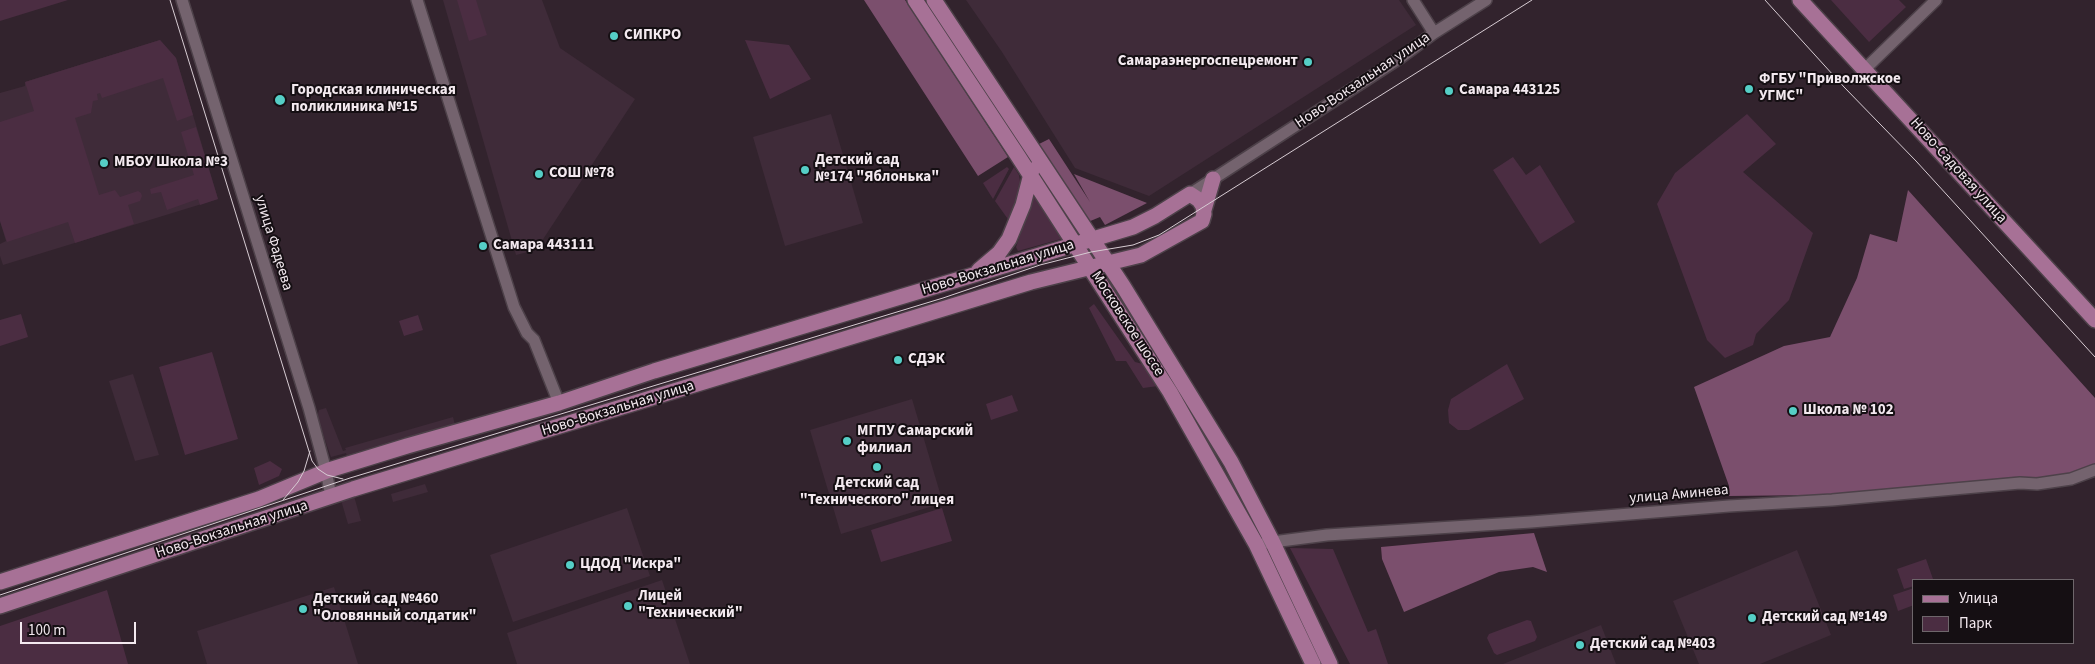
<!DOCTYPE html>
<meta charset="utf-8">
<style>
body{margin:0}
#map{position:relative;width:2095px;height:664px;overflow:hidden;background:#32232d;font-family:"Source Sans 3",sans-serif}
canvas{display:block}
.legend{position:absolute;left:1912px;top:579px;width:162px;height:65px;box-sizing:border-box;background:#150f13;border:1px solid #6e666b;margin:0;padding:6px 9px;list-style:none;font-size:15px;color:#f3e9ef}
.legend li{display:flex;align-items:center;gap:10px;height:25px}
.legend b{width:25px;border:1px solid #6e666b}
.scale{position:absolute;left:20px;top:622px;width:116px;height:22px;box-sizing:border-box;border:2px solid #f3e9ef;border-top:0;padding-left:6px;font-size:15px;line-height:18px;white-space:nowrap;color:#f3e9ef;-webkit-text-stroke:4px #150f13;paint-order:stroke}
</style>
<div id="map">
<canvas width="2095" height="664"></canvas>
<ul class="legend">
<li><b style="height:6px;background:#a77196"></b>Улица</li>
<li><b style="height:14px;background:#4b2d42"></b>Парк</li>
</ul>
<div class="scale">100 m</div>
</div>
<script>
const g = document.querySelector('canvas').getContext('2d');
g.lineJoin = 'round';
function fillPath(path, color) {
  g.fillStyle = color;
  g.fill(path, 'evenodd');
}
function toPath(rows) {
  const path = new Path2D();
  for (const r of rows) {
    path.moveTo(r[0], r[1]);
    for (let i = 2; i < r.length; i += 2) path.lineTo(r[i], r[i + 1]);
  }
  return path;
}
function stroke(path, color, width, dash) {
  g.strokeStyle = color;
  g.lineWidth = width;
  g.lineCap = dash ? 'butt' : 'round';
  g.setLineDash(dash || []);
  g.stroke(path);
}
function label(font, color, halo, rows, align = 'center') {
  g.font = font + ' "Source Sans 3",sans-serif';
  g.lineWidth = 4;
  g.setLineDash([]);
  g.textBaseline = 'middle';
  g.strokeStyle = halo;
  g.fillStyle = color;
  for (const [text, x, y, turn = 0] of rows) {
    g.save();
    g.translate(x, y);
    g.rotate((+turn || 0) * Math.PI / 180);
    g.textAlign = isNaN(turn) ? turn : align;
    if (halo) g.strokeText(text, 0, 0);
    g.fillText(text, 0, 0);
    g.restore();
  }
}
fillPath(toPath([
 [443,0,542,0,560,48,635,99,536,250,516,255],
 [966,0,1399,0,1416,25,1149,196,1075,168,1002,52],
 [160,40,176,58,218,199,3,265,0,256,0,244,6,241,0,221,0,93,25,86,25,82],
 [831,114,863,223,785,246,753,137],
 [133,374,159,455,135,461,109,381],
 [912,399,943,503,841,534,810,430],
 [326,408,343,451,346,450,345,448,453,417,456,429,348,460,346,453,331,457,317,417,319,410],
 [425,484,428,492,393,502,391,494],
 [354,496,361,521,348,524,341,500],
 [627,508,650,576,513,622,490,555],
 [1797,550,1831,635,1760,664,1699,664,1673,601],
 [662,580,690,664,517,664,507,633],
 [334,587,358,664,207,664,197,631],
 [1601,625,1616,664,1503,664]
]), '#3f2b39');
fillPath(toPath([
 [0,0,68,0,0,21],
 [457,0,476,0,487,35,469,41],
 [1831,0,1899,0,1906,7,1869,42],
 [160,40,176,58,193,115,177,121,163,78,102,98,100,93,97,94,98,100,93,101,91,113,75,118,99,195,115,190,120,197,138,191,141,193,142,196,140,201,128,205,134,224,75,243,68,222,7,242,0,221,0,122,34,111,25,82],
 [745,40,789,45,811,79,770,99],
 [1747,114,1776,144,1743,172,1813,233,1789,300,1756,334,1753,345,1725,358,1707,340,1657,204,1675,173],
 [196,127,218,199,200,205,198,199,167,210,161,192,151,194,150,189,194,175,181,132],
 [1513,157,1526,175,1540,165,1575,222,1540,244,1493,170],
 [1007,167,1009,169,993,199,983,183],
 [1014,167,1019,175,1021,187,1010,222,995,201],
 [1034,194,1062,236,1061,239,1018,251,1016,247],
 [1094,304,1135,362,1147,365,1158,386,1143,388,1126,361,1116,361,1089,308],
 [21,314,28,337,0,346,0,320],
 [418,315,423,330,404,336,399,321],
 [212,352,238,439,185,455,159,367],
 [1507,364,1524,399,1469,430,1458,430,1449,423,1448,410,1451,399],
 [1012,395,1018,411,991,420,986,404],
 [270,461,282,469,279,476,259,485,254,468],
 [942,508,952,541,881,562,871,530],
 [1290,548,1333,549,1368,632,1376,629,1388,664,1350,664],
 [1926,559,1933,579,1914,580,1914,586,1904,589,1897,569],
 [1914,588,1914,605,1898,611,1893,595],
 [107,590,128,664,0,664,0,626],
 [1527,620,1531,621,1537,637,1535,641,1497,655,1494,653,1487,638,1489,634]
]), '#4b2d42');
fillPath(toPath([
 [864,0,905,0,1008,157,978,176],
 [1049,139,1090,202,1074,174,1147,203,1105,225,1100,217,1088,222,1039,144],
 [1908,190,2095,398,2095,470,2071,479,1904,494,1729,496,1729,486,1694,387,1784,346,1830,337,1857,278,1870,234,1897,242],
 [1534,533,1547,572,1533,567,1499,572,1404,612,1382,559,1381,547]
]), '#7b4f6d');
const minor = toPath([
 [182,0,309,408,326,471,331,496],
 [417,0,514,307,527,333,534,340,559,403],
 [1413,0,1434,33],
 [1865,69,1936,0],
 [1190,194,1400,58,1434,33,1486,0],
 [1265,543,1327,535,1531,522,1729,506,1832,500,2020,483,2037,484,2071,479,2095,470]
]);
const major = toPath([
 [915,0,1018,156,1170,392,1256,544,1313,664],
 [934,0,1123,286,1231,462,1272,541,1330,664],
 [1800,0,2095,320],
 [1204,210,1213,179],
 [979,270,999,253,1009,239,1023,205,1032,170],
 [0,582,259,499,329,470,407,446,559,403,654,371,1133,227,1155,216,1190,194,1199,200,1203,206,1204,214,1202,221,1141,255,1031,282,353,489,0,606]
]);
stroke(minor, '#4d4149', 14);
stroke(major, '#4d4149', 18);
stroke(minor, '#74636e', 11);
stroke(major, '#a77196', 15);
stroke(toPath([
 [170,0,312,461,318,469,327,475,343,479],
 [1765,0,1844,87,1916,161,2095,357],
 [283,500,298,482,304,471,310,451],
 [0,595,350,478,943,298,1040,265,1091,252,1133,245,1159,235,1532,0]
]), '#d7ccd3', 1);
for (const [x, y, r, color] of [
 [614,36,5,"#55cec6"],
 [1308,62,5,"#55cec6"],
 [1749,89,5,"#55cec6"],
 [1449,91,5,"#55cec6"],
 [280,100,6,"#55cec6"],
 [104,163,5,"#55cec6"],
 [805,170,5,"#55cec6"],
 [539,174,5,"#55cec6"],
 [483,246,5,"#55cec6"],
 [898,360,5,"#55cec6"],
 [1793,411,5,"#55cec6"],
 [847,441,5,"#55cec6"],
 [877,467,5,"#55cec6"],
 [570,565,5,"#55cec6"],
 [628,606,5,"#55cec6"],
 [303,609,5,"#55cec6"],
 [1752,618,5,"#55cec6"],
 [1580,645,5,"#55cec6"]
]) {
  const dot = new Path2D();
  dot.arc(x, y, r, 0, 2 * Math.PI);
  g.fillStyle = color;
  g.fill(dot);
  stroke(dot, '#150f13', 2);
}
label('bold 15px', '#f3e9ef', '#150f13', [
 ["СИПКРО",624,36],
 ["Самараэнергоспецремонт",1298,62,"right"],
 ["ФГБУ \"Приволжское",1759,80],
 ["УГМС\"",1759,97],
 ["Городская клиническая",291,91],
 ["поликлиника №15",291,108],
 ["Самара 443125",1459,91],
 ["Детский сад",815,161],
 ["№174 \"Яблонька\"",815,178],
 ["МБОУ Школа №3",114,163],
 ["СОШ №78",549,174],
 ["Самара 443111",493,246],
 ["СДЭК",908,360],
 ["Школа № 102",1803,411],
 ["МГПУ Самарский",857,432],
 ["филиал",857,449],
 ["Детский сад",877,484,"center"],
 ["\"Технического\" лицея",877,501,"center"],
 ["ЦДОД \"Искра\"",580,565],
 ["Лицей",638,597],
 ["\"Технический\"",638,614],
 ["Детский сад №460",313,600],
 ["\"Оловянный солдатик\"",313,617],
 ["Детский сад №149",1762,618],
 ["Детский сад №403",1590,645]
], 'left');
label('15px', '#f3e9ef', '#150f13', [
 ["Ново-Вокзальная улица",1363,81,-34],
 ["Ново-Садовая улица",1958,171,48],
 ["улица Фадеева",273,243,73],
 ["Ново-Вокзальная улица",998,268,-17],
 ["Московское шоссе",1127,324,57],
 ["Ново-Вокзальная улица",618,409,-17],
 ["улица Аминева",1679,495,-5],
 ["Ново-Вокзальная улица",232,530,-18]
]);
</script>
